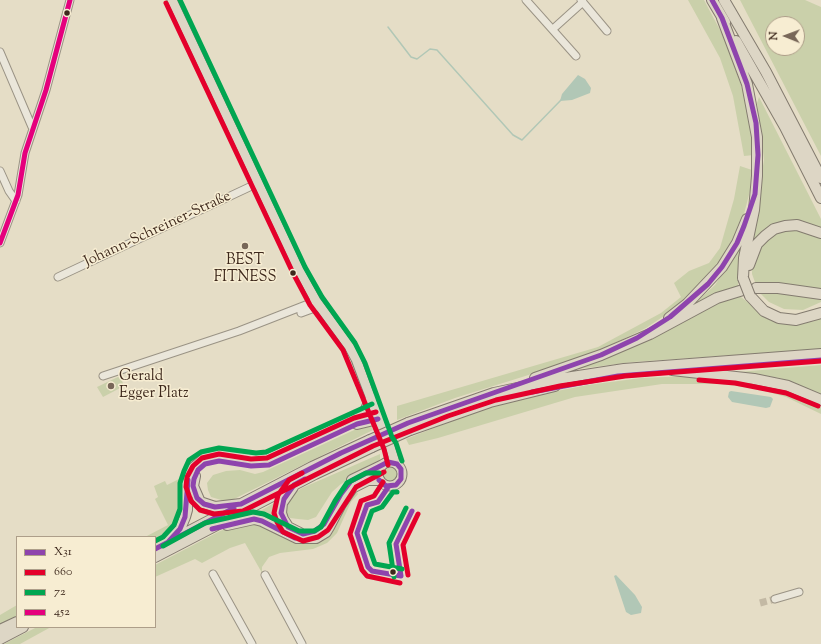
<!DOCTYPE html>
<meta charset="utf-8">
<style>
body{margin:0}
#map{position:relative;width:821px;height:644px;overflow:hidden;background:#e5ddc6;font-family:"Sorts Mill Goudy",serif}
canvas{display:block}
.legend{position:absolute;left:16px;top:536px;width:140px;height:92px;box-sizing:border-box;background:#f7edd2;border:1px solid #ad9e89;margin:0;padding:5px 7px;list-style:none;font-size:12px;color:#3d281c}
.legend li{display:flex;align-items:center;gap:8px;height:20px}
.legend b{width:20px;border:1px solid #ad9e89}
.north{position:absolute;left:765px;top:16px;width:40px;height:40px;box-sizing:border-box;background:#f7edd2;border:1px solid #ad9e89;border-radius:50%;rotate:271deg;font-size:11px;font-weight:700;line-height:16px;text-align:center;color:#3d281c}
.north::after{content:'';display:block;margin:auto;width:14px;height:18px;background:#786758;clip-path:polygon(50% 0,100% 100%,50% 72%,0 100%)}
</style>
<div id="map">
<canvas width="821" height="644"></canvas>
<ul class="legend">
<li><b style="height:5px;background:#8e44ad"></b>X31</li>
<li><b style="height:5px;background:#e4002b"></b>660</li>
<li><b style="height:5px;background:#00a651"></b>72</li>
<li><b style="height:5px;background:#e5007d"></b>452</li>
</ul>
<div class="north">N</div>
</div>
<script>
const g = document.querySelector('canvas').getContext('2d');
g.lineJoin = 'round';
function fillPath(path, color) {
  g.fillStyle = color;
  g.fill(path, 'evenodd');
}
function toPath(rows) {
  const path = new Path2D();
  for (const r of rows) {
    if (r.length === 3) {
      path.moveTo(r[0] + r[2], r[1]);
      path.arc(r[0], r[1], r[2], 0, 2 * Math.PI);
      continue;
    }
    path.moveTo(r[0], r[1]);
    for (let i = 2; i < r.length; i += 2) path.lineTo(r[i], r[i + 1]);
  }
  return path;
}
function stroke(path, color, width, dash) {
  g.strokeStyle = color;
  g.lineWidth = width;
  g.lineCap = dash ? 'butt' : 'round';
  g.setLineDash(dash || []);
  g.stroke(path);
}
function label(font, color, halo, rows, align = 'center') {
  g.font = font + ' "Sorts Mill Goudy",serif';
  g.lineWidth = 3;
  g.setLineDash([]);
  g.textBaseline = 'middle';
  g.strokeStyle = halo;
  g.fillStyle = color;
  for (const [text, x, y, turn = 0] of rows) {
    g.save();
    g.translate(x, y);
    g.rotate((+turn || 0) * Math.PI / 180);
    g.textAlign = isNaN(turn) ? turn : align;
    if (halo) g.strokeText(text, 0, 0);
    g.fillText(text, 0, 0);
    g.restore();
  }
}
fillPath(toPath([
 [688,0,704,0,728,45,746,101,752,131,754,155,744,156,733,96,720,58],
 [740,0,805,0,821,7,821,156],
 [773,24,797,24,797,48,773,48],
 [759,97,821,219,821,230,787,223,748,253,764,160,757,103],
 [740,166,752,170,750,191,744,214,726,255,706,282,673,310,646,328,586,357,455,398,397,420,397,406,598,347,661,313,681,297,674,283,689,271,709,263,720,248,734,199],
 [799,229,821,237,821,291,756,285,752,274,752,267,763,242,779,231],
 [741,245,738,286,691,307,715,285],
 [769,291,808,298,821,298,821,302,803,310,784,309,769,302,759,292],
 [737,294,770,319,793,325,814,321,821,317,821,349,633,362,570,370,640,344,690,316,727,297],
 [821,365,821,394,780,378,738,372],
 [120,376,124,386,103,397,97,387],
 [690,376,757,384,778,389,821,407,821,414,786,397,754,388,720,384,662,384,575,397,438,438,409,445,406,439,480,410,536,395,588,385,641,378],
 [365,425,371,426,373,430,228,502,211,497,208,490,207,483,213,475,226,471,240,470,255,474,263,472],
 [214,448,214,452,197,459,182,514,177,524,170,532,155,542,155,537,145,537,168,525,155,499,158,497,154,486,165,481,167,485,181,478,185,466,190,458,202,451],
 [380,454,380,460,375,465,341,484,332,492,316,517,308,520,298,519,290,518,285,512,290,496,302,488],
 [389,474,9],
 [356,490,358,494,351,502,337,533,327,543,313,549,280,553,269,557,262,567,262,573,245,543,230,548,202,563,195,559,155,577,155,565,220,531,237,525,249,524,261,526,294,543,306,544,320,540],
 [276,502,275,512,279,525,251,516],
 [17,605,17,617,0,626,0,615],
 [37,627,51,627,20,644,4,644]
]), '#cad0aa');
fillPath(toPath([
 [578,75,585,79,591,88,590,93,572,100,560,101,562,94],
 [731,391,771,397,773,399,770,407,766,408,732,402,728,397,729,392],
 [616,575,635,595,642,607,641,613,631,615,626,612,614,576]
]), '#b1c7b6');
stroke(toPath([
 [388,27,411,57,417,59,430,49,437,50,513,135,522,140,561,100]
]), '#b1c7b6', 1.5);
stroke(toPath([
 [760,603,775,599]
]), '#c3b9a4', 7, [7, 3.5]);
const minor = toPath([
 [526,0,576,56],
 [581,0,607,31],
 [553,29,583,2],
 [0,52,32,127],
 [0,171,9,191,16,201],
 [0,243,18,195,25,153,46,90,70,0],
 [58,277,258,183],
 [301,313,320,306],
 [103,376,239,331,316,301],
 [213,574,252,644],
 [265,575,302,644],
 [775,599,799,592]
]);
const major = toPath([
 [172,0,299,270,316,301,349,346,356,359,382,428],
 [390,446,395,463],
 [390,474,12]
]);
const highway = toPath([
 [712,0,725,22],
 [724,0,766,72,821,178],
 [722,18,747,84,757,137,757,176,754,210,744,258,743,278],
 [736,41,785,127,821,198],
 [749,265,757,244,765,236,774,229,785,226,797,225,821,233],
 [756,288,778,288,821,294],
 [750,296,764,311,779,318,796,320,821,313],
 [669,318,687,304,722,267,737,243,747,219],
 [672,370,754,379,788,386,821,400],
 [535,378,601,355,650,334,717,298,743,290],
 [363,416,371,398],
 [408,423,494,393,559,379,624,369,821,354],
 [357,424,378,419],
 [410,430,490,402,555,386],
 [195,476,193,486,200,502,215,507,241,504],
 [352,480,381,466],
 [293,487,282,503,281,513,283,519,288,527,300,533],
 [227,525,254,519,262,521,297,538,316,538,326,532,329,527,341,504,352,488,368,480,379,480],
 [167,543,180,529,185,517,187,510,187,484,192,469,205,458,219,455,256,460,268,459,375,410],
 [155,549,312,467,370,440],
 [155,557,315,474,372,447],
 [0,630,17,622],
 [0,639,23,627]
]);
stroke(minor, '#9a9385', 9);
stroke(major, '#837b6f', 11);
stroke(highway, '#837b6f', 12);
stroke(minor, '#eae6da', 7);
stroke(major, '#ddd6c5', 9);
stroke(highway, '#ddd6c5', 10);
const highwayBridge = toPath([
 [743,278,750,296],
 [370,440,408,423],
 [372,447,410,430]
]);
stroke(highwayBridge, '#837b6f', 12, []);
stroke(highwayBridge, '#ddd6c5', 10);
stroke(toPath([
 [532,392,618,376,821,360],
 [378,419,357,424,269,465,251,466,219,461,205,464,198,470,194,479,193,486,197,498,204,504,215,507,241,504,341,453,408,423,601,355,637,338,670,317,708,284,722,267,737,243,744,226,755,194,758,155,756,123,747,84,722,18,712,0],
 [305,479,294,485,284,499,281,513,288,527,303,534,315,531,324,524,341,494,351,481,388,462,397,464,401,469,401,479,396,485,386,486,379,480],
 [389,486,378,502,367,505,357,533,368,567,372,571,401,576],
 [212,529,254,519,262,521,295,538],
 [169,541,180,529,185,517,188,480],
 [155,549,234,508],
 [401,576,396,544,412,511]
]), '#8e44ad', 5);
stroke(toPath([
 [166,3,293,273,310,305,343,350,384,449,388,465],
 [699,380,735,383,786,393,818,406],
 [376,412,354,418,267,458,251,459,219,454,202,458,193,466,187,477,186,487,191,501,200,510,214,514,243,511,373,446,448,416,496,400,560,386,625,376,821,361],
 [302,473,289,480,278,495,274,513,277,522,283,532,303,541,318,537,328,530,356,487,384,472],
 [383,482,374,496,361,501,350,534,362,570,367,576,400,583],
 [408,575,403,545,418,514]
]), '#e4002b', 5);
stroke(toPath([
 [180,0,305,267,322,297,355,343,365,363,392,437,396,443,402,461],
 [397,492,393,492,382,507,372,511,364,533,375,564,402,569],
 [155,541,163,537,174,525,180,509,180,483,184,471,189,460,201,452,219,448,256,453,266,452,372,404],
 [163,546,205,523,253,512,264,514,299,531,314,531,321,527,335,501,347,483,366,473,379,473],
 [394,577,389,543,406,508]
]), '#00a651', 5);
stroke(toPath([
 [0,243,18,195,25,153,46,90,70,0]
]), '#e5007d', 5);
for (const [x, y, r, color] of [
 [67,13,3.5,"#3d281c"],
 [245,246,4,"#786758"],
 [293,273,3.5,"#3d281c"],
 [111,386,4,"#786758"],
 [393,572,3.5,"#3d281c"]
]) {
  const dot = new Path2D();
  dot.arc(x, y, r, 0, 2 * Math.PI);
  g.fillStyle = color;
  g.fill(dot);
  stroke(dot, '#f7edd2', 1.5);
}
label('15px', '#3d281c', '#f7edd2', [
 ["Johann-Schreiner-Straße",158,230,-25]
]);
label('15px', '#3d281c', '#f7edd2', [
 ["BEST",245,261],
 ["FITNESS",245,278],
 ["Gerald",119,377,"left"],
 ["Egger Platz",119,394,"left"]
]);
</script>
